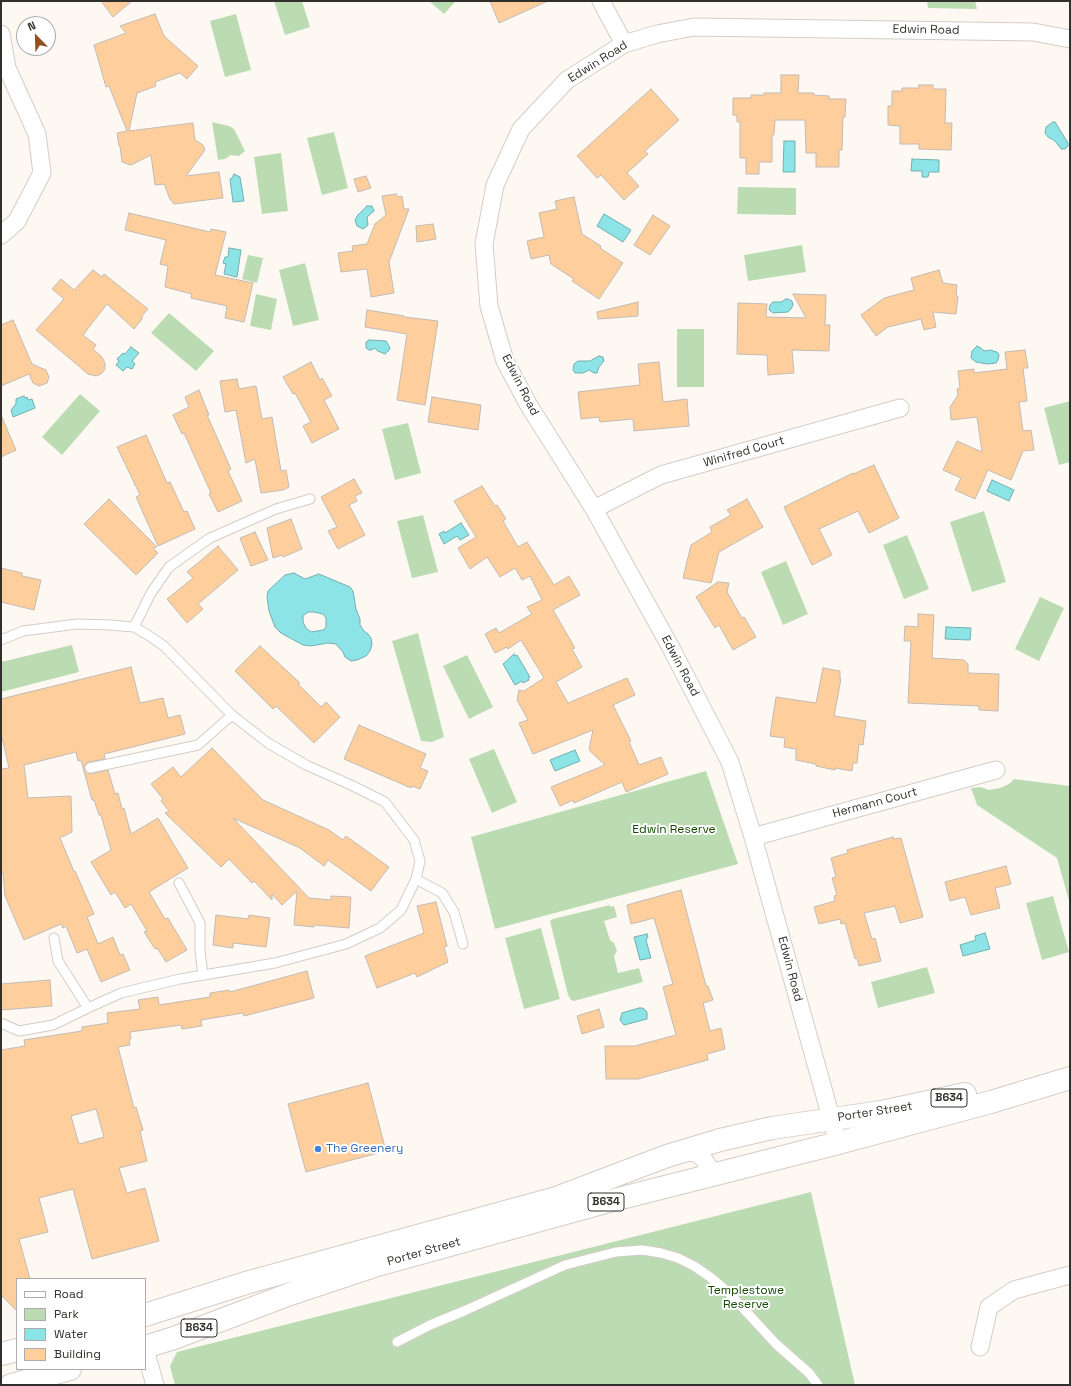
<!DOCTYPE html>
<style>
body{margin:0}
#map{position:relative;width:1071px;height:1386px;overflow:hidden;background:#fef8f2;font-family:"Space Grotesk",sans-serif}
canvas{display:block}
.frame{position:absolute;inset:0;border:2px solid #32302d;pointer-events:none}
.legend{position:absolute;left:16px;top:1278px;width:130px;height:92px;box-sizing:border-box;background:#fff;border:1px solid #adacab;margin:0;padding:5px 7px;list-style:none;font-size:12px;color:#32302d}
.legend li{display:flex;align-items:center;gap:8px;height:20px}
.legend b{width:20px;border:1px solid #adacab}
.north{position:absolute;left:16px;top:16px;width:40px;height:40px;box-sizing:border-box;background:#fff;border:1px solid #adacab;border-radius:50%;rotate:337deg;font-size:11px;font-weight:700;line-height:16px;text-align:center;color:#32302d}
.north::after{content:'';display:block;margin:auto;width:14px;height:18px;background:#93501f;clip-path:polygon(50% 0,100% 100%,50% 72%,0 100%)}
</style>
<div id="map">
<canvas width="1071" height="1386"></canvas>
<div class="frame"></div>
<ul class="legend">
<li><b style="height:5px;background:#fff"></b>Road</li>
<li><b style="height:11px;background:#bbdcb3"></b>Park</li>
<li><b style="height:11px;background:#8de4e7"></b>Water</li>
<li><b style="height:11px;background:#fecf9d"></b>Building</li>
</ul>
<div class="north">N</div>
</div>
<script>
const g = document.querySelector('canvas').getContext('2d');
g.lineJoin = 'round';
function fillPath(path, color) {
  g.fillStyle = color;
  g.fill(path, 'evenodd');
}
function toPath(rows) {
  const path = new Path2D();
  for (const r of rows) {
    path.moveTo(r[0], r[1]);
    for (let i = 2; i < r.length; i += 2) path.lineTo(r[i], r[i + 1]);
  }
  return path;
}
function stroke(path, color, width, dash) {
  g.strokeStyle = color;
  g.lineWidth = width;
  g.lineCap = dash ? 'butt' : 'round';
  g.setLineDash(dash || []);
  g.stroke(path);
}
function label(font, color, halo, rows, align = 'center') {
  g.font = font + ' "Space Grotesk",sans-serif';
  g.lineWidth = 4;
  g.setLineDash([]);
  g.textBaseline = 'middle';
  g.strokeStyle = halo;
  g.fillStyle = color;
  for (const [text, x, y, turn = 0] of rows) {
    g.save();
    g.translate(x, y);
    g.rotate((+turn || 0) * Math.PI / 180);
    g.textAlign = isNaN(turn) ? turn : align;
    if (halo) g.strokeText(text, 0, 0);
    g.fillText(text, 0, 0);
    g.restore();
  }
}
fillPath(toPath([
 [274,1,302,1,310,27,285,35],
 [429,1,456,1,444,14],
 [927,1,975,1,977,9,928,8],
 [236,14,251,70,225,77,210,21],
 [212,122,229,126,234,129,245,151,239,156,231,155,225,159,218,160],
 [334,132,348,188,322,195,307,138],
 [281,153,288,211,262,214,254,157],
 [738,187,796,188,796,215,737,214],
 [802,245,806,272,748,281,744,255],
 [248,255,263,258,257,283,242,279],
 [305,263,319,320,293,326,279,270],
 [256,294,277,299,271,330,250,326],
 [169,313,214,351,196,371,151,333],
 [677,329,704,329,704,387,677,387],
 [80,394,100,411,62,455,42,437],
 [1070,401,1070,462,1059,465,1044,408],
 [408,423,421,473,395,480,382,429],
 [984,511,1006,582,972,592,950,522],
 [423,515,438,572,412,578,397,521],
 [907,535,929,589,904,599,883,545],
 [786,561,808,614,783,625,761,572],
 [1040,597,1064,608,1039,661,1015,649],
 [418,633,444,737,432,742,421,741,392,641],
 [72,645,79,672,1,692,1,662],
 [467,655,493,707,469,719,443,666],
 [494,749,517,802,492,813,469,759],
 [706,771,738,864,495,929,471,837],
 [1014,779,1070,786,1070,904,1057,858,977,805,971,788,980,787,989,790,1000,788,1009,784],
 [1053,896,1069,952,1042,960,1026,903],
 [610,905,610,907,614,906,617,917,604,921,610,940,614,943,617,951,614,956,618,973,639,968,643,982,574,1001,571,1000,568,995,550,921,553,919],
 [541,928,560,999,524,1009,505,938],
 [927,967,935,993,878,1008,871,982],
 [811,1192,855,1385,175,1385,170,1366,177,1352]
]), '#bbdcb3');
const water = toPath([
 [1053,122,1055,122,1068,143,1068,146,1065,149,1061,149,1055,141,1048,137,1045,133,1046,127,1053,122],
 [784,141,795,141,795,172,783,172,784,141],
 [912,159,939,160,939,172,929,172,928,177,922,177,922,171,911,171,912,159],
 [234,174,240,177,244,201,233,202,230,179,232,178,234,174],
 [367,206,372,206,374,211,367,217,368,225,363,229,357,226,355,220,358,215,367,206],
 [604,214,631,230,623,242,597,226,604,214],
 [229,248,241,250,237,277,224,274,226,264,223,263,225,257,228,257,229,248],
 [786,299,788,299,792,301,793,305,791,309,788,312,773,313,769,310,770,305,773,302,781,302,786,299],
 [369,340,386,341,389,346,390,349,385,354,378,351,374,348,372,350,369,350,366,348,366,342,369,340],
 [977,346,981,348,984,351,990,350,997,352,999,355,998,360,996,363,987,364,976,362,971,358,972,351,977,346],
 [131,347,139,353,132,361,135,364,132,369,127,367,123,371,116,365,119,361,117,359,123,353,125,354,131,347],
 [599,356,603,357,604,361,599,367,597,373,594,373,589,370,583,373,575,373,573,370,574,364,578,361,590,361,599,356],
 [24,396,25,398,27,397,28,400,32,399,35,408,13,417,11,410,16,404,16,399,24,396],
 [992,480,1014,490,1009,501,987,491,992,480],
 [461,523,469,535,460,540,457,536,444,544,439,534,444,531,445,533,461,523],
 [294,573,305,579,319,574,350,587,353,591,356,609,360,619,360,625,364,631,368,634,371,638,372,644,370,651,366,656,357,660,351,661,345,657,343,652,336,644,328,643,311,646,303,645,281,633,275,627,269,611,267,597,268,591,285,575,294,573],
 [308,612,314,612,323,614,326,618,326,627,323,630,311,632,306,628,303,622,303,616,308,612],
 [946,627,971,628,970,640,945,639,946,627],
 [514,654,515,656,517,655,530,677,528,678,529,680,523,683,522,681,515,685,503,664,514,654],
 [575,750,580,761,555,771,550,760,575,750],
 [985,933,990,949,963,956,960,945,976,940,975,936,985,933],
 [647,934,648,937,646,940,651,958,640,960,634,937,647,934],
 [639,1008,643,1008,647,1012,647,1019,624,1025,620,1020,622,1013,639,1008]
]);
fillPath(water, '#8de4e7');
stroke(water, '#72aeaf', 1);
const building = toPath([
 [101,1,132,1,113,17,101,1],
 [490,1,548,1,499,23,490,1],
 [155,14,164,36,198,66,187,79,180,73,155,82,156,86,137,93,129,131,193,123,195,140,203,145,205,150,186,176,219,172,223,198,174,204,170,199,164,184,155,185,151,155,131,165,122,162,120,146,119,146,117,133,127,131,109,86,106,87,94,45,126,33,120,26,155,14],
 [781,75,799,75,798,93,814,93,814,95,829,96,829,99,846,99,845,117,843,117,842,150,839,150,839,167,816,167,816,153,806,153,805,120,775,120,774,135,772,135,772,162,759,162,759,174,746,174,746,158,740,158,740,122,737,122,737,115,733,115,733,98,751,98,751,95,764,95,764,93,781,93,781,75],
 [919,85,933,85,933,89,946,89,945,123,952,123,951,150,919,149,919,144,900,144,900,126,888,125,888,106,892,106,892,91,902,91,902,88,919,88,919,85],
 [651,89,679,120,645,151,648,154,627,173,639,186,624,200,601,175,597,178,577,156,651,89],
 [366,176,371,188,358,192,354,179,366,176],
 [396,194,398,197,402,196,404,209,409,209,389,262,394,293,371,297,367,269,341,272,338,253,353,251,352,246,367,244,375,224,386,215,382,196,396,194],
 [574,197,582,234,601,246,600,248,623,263,599,299,572,281,574,279,551,264,549,255,531,259,527,241,544,237,539,213,557,209,555,201,574,197],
 [129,213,210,232,211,229,226,232,215,275,253,283,244,322,225,318,227,306,191,298,192,294,165,287,168,266,160,264,166,240,125,230,129,213],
 [653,215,670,226,650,255,634,245,653,215],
 [433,224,436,239,417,242,416,226,433,224],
 [93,270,102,277,104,274,148,309,142,316,142,319,134,329,107,304,83,335,96,345,93,349,102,357,105,363,105,369,101,374,96,376,88,374,36,330,64,299,52,289,61,279,74,290,93,270],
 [939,270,943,283,957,285,956,296,958,296,956,314,933,312,936,327,924,330,921,319,888,327,876,336,861,315,884,298,914,290,911,278,939,270],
 [793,294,826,295,825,325,830,325,829,351,792,350,794,373,768,375,767,355,737,354,738,303,767,304,766,317,806,318,793,294],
 [638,302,638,316,598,319,597,312,638,302],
 [367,310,404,316,404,317,438,321,425,405,397,400,407,334,365,327,367,310],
 [13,320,32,364,46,370,49,377,47,383,39,386,33,383,29,374,1,386,1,325,13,320],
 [1025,350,1028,368,1023,368,1027,401,1019,402,1023,431,1031,430,1034,450,1023,451,1011,480,988,470,975,499,955,490,961,478,943,470,957,441,982,452,977,417,951,420,950,407,958,395,957,389,960,388,958,371,974,369,974,373,1007,369,1005,352,1025,350],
 [311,362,320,380,322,378,332,396,324,400,339,429,312,443,303,426,311,422,295,393,293,394,283,377,311,362],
 [659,362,663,402,687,399,689,426,634,431,633,419,600,422,599,417,581,419,578,392,640,385,638,364,659,362],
 [237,379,239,389,256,386,262,419,272,417,281,471,286,470,289,487,283,490,261,493,255,459,246,463,236,410,225,412,220,381,237,379],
 [199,390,209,415,207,415,231,469,228,471,242,501,218,512,209,494,211,493,184,433,182,434,173,415,189,407,185,397,199,390],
 [432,397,481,405,478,430,428,422,432,397],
 [1,415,16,450,1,457,1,415],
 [146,435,167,483,170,482,184,512,187,511,195,529,158,546,136,497,140,495,117,447,146,435],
 [874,465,899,518,869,533,858,511,819,529,832,555,812,565,784,507,853,473,853,474,874,465],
 [354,479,362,493,355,496,357,501,349,505,365,535,338,549,328,531,337,527,321,497,354,479],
 [482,486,495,506,497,505,506,519,503,521,518,547,527,542,554,585,569,576,580,595,553,610,575,648,572,649,582,667,556,682,568,703,627,678,635,695,613,705,631,741,629,742,639,765,661,757,668,774,626,792,622,782,574,803,573,800,560,806,551,787,605,765,591,752,589,749,593,730,533,754,519,723,528,720,517,700,519,690,524,691,544,678,521,640,508,649,507,647,495,653,485,634,496,628,499,633,532,614,527,607,542,600,530,576,522,580,515,568,500,577,487,557,470,569,458,548,476,537,454,501,482,486],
 [109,499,157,547,153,548,158,553,136,575,84,524,109,499],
 [747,499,763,527,719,552,711,583,683,578,691,545,712,532,710,527,731,515,727,510,747,499],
 [291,519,302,549,283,557,282,555,273,558,267,528,291,519],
 [255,532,268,560,251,566,240,538,255,532],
 [218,546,238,570,198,604,203,609,187,623,167,599,193,578,187,572,218,546],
 [1,568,22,573,22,576,41,580,34,610,1,602,1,568],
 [718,582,729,583,727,592,742,618,744,617,756,637,733,650,719,625,715,628,696,597,718,582],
 [918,614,934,615,932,658,964,660,968,664,968,673,999,674,998,711,979,710,979,706,908,703,911,641,904,641,905,626,918,627,918,614],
 [260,646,300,683,298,684,321,707,326,702,340,717,314,743,276,706,273,709,235,671,260,646],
 [131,667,140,703,163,698,168,718,180,715,185,734,104,754,105,759,88,762,84,766,84,769,89,774,108,770,115,794,118,793,122,809,124,808,131,834,158,818,188,868,149,892,165,919,168,918,187,950,166,962,157,948,155,949,144,932,147,931,131,904,125,908,115,892,111,895,91,862,111,850,101,815,99,815,94,800,92,800,81,760,78,761,76,752,24,765,28,798,71,796,72,832,60,838,73,869,74,872,75,871,94,914,87,917,98,944,113,937,120,955,123,954,130,970,101,982,87,949,77,953,66,926,63,928,61,924,24,940,5,896,3,872,1,872,1,769,9,768,1,733,1,699,131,667],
 [823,668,840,671,840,679,841,679,834,716,866,721,863,745,859,744,857,763,853,763,852,771,835,768,835,770,816,766,816,764,796,760,796,749,784,747,785,738,770,736,776,697,816,703,823,668],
 [359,725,426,754,420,768,428,771,420,789,412,786,411,788,344,759,359,725],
 [212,748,263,800,329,830,343,840,346,836,389,867,371,891,328,860,324,866,300,848,233,818,309,898,331,900,331,896,351,897,349,928,314,925,314,927,294,925,297,891,282,905,272,894,272,900,254,881,252,883,229,859,221,867,165,813,169,811,161,801,163,799,151,784,173,767,181,777,212,748],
 [893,837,893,839,901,838,923,917,900,923,895,906,864,913,872,939,875,938,881,961,859,966,857,958,855,959,845,923,841,924,840,919,819,924,814,907,835,901,834,896,837,895,832,878,836,877,831,858,848,853,847,850,893,837],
 [1006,866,1011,884,995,888,1000,908,971,915,965,897,950,901,945,882,1006,866],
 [681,890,706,986,708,986,713,1000,703,1003,710,1031,721,1028,725,1049,707,1054,708,1060,638,1079,606,1079,605,1046,635,1046,676,1035,663,987,673,984,654,918,631,924,627,905,681,890],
 [436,902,447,946,444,947,448,962,417,977,415,973,377,988,365,956,424,933,417,906,436,902],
 [216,915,248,919,249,915,270,918,266,947,233,943,233,948,213,945,216,915],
 [307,971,314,998,244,1016,243,1013,201,1020,202,1026,182,1029,181,1025,130,1032,131,1039,129,1039,130,1045,118,1047,134,1108,136,1107,143,1130,140,1131,147,1161,119,1168,127,1193,145,1188,159,1241,92,1259,73,1189,39,1198,48,1232,19,1239,30,1279,17,1279,17,1311,1,1295,1,1050,25,1046,24,1040,82,1031,82,1027,108,1023,107,1013,140,1009,138,1000,158,997,159,1005,210,997,210,993,229,990,230,992,307,971],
 [96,1109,104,1137,79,1144,71,1116,96,1109],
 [50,980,52,1006,1,1010,1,984,50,980],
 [599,1009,604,1027,582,1034,577,1016,599,1009],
 [368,1083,386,1151,306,1172,288,1104,368,1083]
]);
fillPath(building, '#fecf9d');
stroke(building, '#c2bab3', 1);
const service = toPath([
 [134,627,151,593,169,567,210,538,276,509,310,499],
 [1,640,23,631,77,624,110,625,134,627,148,635,164,646,232,715,268,743,306,765,351,785,385,802,414,840,420,861,416,879,401,910,380,928,346,944,275,963,180,979,121,993,88,1008,53,1025,19,1031,1,1023],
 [90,768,198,745,232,715],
 [416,879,442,893,454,912,463,944],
 [179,883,200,923,200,951,203,975],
 [54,938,58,961,88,1008],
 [397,1342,430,1325,464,1311,565,1265,616,1252,642,1250,661,1253,678,1258,694,1266,710,1277,729,1293,776,1344,809,1373,818,1385]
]);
const minor = toPath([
 [601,1,624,44],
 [1,34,7,68,37,134,42,173,17,221,1,235],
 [594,509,661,475,900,408],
 [753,837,996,770],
 [838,1143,753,837,730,762,670,646,594,509,528,404,505,361,489,306,484,244,495,185,521,129,567,80,624,44,657,34,694,27,1033,32,1070,39],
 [681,1152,696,1153,703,1158,708,1166,709,1175],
 [980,1347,989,1307,1014,1290,1070,1275],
 [145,1349,155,1385]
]);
const primary = toPath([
 [145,1315,249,1282,556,1198,667,1156,720,1140,772,1128,881,1112,965,1094],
 [145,1347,174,1338,290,1294,374,1266,606,1202,838,1143,991,1102,1070,1078],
 [1,1354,17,1350],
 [11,1385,70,1369]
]);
stroke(service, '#d4cdc6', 11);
stroke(minor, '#d4cdc6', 19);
stroke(primary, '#d4cdc6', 24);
stroke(service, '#fff', 9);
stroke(minor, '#fff', 17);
stroke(primary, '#fff', 22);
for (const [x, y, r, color] of [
 [318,1149,4,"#3f7fe0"]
]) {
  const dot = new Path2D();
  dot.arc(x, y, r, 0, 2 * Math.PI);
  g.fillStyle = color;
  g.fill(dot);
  stroke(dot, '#fff', 1.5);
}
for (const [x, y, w] of [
 [949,1098,36],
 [606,1202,36],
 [199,1328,36]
]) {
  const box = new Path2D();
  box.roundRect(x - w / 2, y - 9, w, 18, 3);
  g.fillStyle = '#fff';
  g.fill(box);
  stroke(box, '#32302d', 1);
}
label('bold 11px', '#32302d', null, [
 ["B634",949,1098],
 ["B634",606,1202],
 ["B634",199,1328]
]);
label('12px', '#32302d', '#fff', [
 ["Edwin Road",926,30,1],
 ["Edwin Road",598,62,-32],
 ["Edwin Road",520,385,63],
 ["Winifred Court",744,452,-16],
 ["Edwin Road",680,666,62],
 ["Hermann Court",875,803,-15],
 ["Edwin Road",790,969,75],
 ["Porter Street",875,1112,-9],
 ["Porter Street",424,1252,-16]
]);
label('12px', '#134900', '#fff', [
 ["Edwin Reserve",674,830],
 ["Templestowe",746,1291],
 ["Reserve",746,1305]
]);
label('12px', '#366cbe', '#fff', [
 ["The Greenery",326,1149]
], 'left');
</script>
